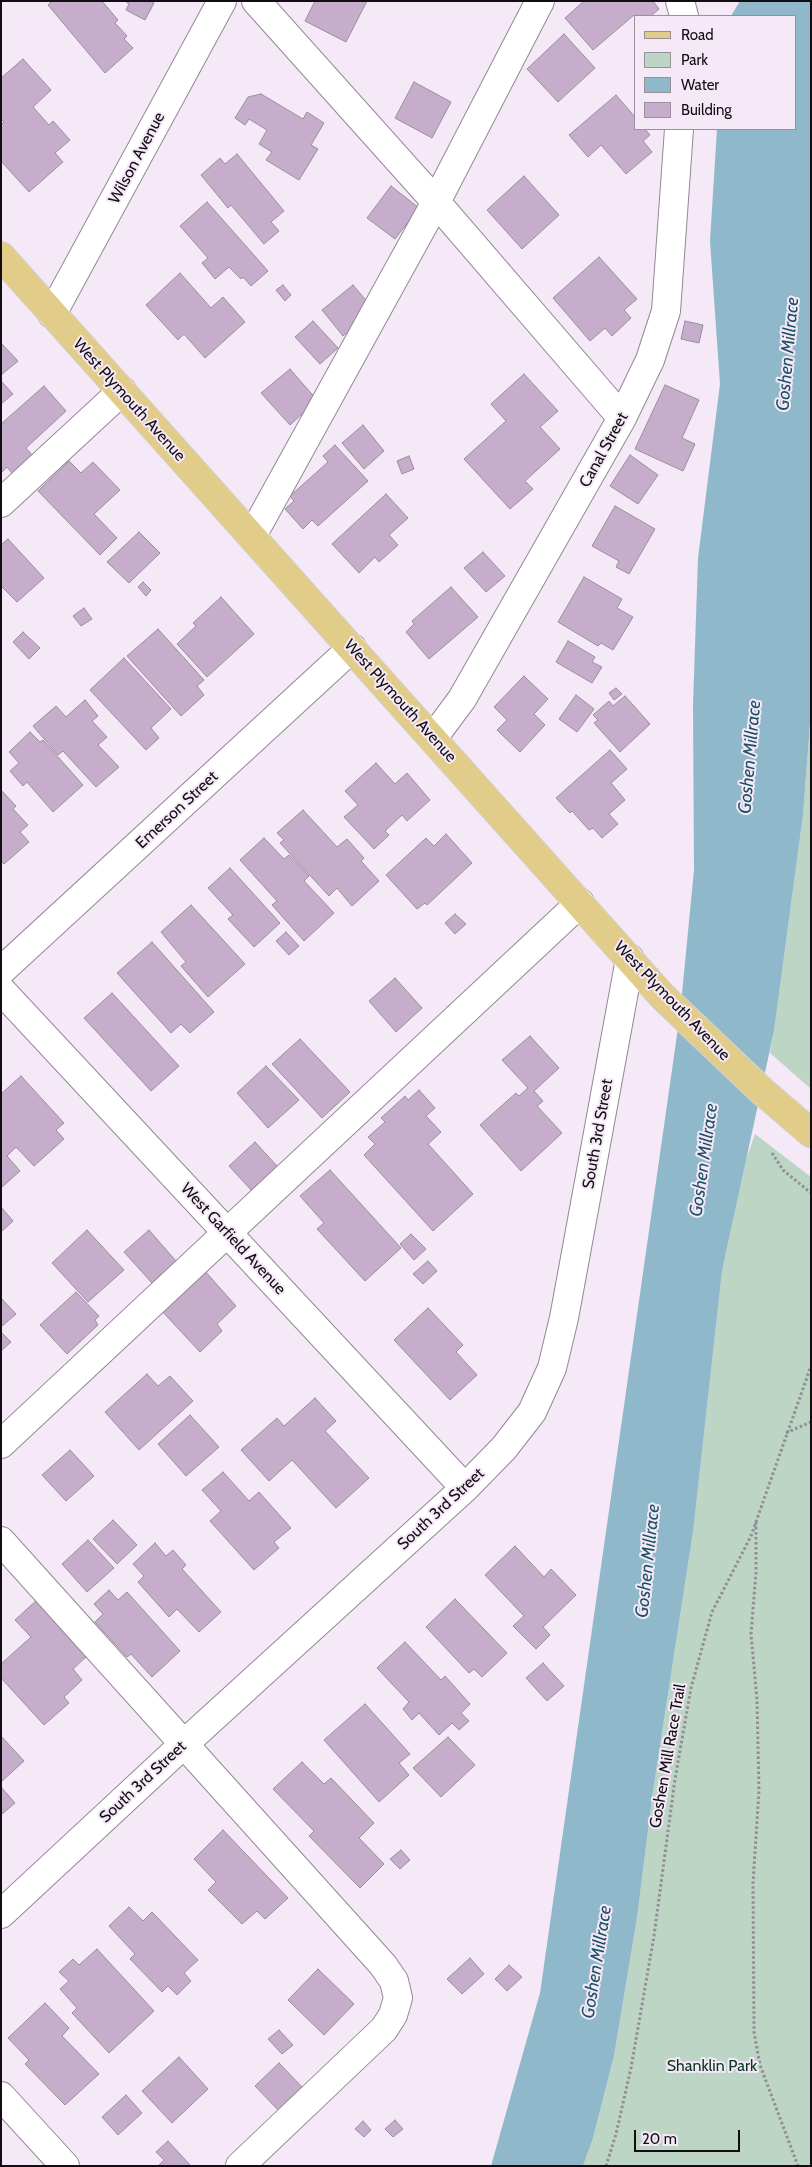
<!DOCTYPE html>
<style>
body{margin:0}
#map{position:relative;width:812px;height:2167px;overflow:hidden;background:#f5e8f7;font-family:Cabin,sans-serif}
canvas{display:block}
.frame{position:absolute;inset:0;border:2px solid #110d12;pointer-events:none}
.legend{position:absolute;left:634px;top:15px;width:162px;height:115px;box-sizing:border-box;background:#f5e8f7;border:1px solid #9a909b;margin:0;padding:6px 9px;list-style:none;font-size:15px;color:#110d12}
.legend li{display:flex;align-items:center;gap:10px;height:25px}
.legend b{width:25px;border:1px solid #9a909b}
.scale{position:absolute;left:634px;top:2130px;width:106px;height:22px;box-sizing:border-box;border:2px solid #110d12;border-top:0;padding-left:6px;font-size:15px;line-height:18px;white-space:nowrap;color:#110d12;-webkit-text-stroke:4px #f5e8f7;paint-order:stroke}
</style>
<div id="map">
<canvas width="812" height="2167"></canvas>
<div class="frame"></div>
<ul class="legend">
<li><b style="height:6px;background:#e1cc89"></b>Road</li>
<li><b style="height:14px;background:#bcd5c5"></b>Park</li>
<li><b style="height:14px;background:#8fb9ca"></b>Water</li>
<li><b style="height:14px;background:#c7adcc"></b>Building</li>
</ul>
<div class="scale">20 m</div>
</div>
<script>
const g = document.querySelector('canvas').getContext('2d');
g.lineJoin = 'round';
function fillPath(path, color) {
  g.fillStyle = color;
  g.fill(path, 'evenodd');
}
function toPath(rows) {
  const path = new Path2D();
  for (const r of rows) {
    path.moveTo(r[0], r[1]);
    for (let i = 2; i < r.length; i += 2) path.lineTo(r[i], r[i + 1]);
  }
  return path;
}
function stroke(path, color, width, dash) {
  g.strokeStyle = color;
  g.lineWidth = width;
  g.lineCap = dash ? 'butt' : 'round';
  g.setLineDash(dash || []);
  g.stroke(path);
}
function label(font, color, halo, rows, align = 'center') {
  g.font = font + ' Cabin,sans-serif';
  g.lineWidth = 4;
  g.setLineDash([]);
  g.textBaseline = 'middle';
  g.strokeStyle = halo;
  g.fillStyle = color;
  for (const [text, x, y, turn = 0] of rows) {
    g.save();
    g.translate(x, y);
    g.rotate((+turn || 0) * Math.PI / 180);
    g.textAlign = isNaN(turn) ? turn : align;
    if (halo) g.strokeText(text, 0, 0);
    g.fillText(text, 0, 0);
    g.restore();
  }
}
fillPath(toPath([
 [811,711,811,1089,770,1053,774,1031,803,815],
 [755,1134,811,1177,811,2166,583,2166,593,2138,614,2056,637,1918,653,1791,693,1532,722,1271,746,1160]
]), '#bcd5c5');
fillPath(toPath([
 [740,1,811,1,811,711,803,815,774,1031,722,1271,693,1532,653,1791,637,1918,614,2056,593,2138,583,2166,491,2166,540,1993,680,1014,694,870,693,705,698,558,720,384,710,241,717,129,796,129,796,16,731,16]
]), '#8fb9ca');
const building = toPath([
 [52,1,102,1,118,20,115,23,127,36,124,39,133,48,105,73,48,5,52,1],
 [125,1,151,1,154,3,145,20,126,10,129,4,125,1],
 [315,1,367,1,346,42,305,21,315,1],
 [584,1,653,1,659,9,651,16,636,17,634,15,593,50,565,18,584,1],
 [564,34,595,68,558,102,527,69,564,34],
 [23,59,51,90,33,107,49,125,53,121,70,140,55,153,63,162,29,192,1,161,1,125,4,122,1,119,1,78,23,59],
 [414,82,451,102,432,138,395,118,414,82],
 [261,94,303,119,307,112,324,123,311,145,318,149,299,180,266,160,272,152,259,144,267,130,249,119,245,125,235,118,248,97,261,94],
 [616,95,636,118,636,129,645,129,650,135,643,141,652,152,626,174,601,145,588,157,569,135,616,95],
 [237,154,284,211,271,222,279,231,264,244,231,205,228,208,201,175,220,158,225,164,237,154],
 [524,176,559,215,522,249,487,210,524,176],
 [391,186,419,208,395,239,367,218,391,186],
 [207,202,268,271,251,286,243,277,241,279,229,267,215,279,202,263,208,258,180,226,207,202],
 [599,257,637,299,624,310,631,318,612,336,605,328,590,341,553,298,599,257],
 [180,273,211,308,223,297,245,322,205,358,184,334,178,340,146,305,180,273],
 [283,285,291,295,285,301,276,290,283,285],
 [353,285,370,305,364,318,343,336,322,310,353,285],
 [313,321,338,348,320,364,295,337,313,321],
 [685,321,703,325,699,343,681,339,685,321],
 [1,343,18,361,1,375,1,343],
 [290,369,317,400,290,425,261,393,290,369],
 [524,374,558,411,540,427,560,449,525,481,533,489,510,509,464,459,506,421,491,404,524,374],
 [1,381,13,394,1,404,1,381],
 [665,385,699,400,682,438,695,444,683,471,635,449,665,385],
 [44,386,66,411,26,448,32,455,12,473,7,467,1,473,1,424,44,386],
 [363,425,384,451,364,469,342,443,363,425],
 [335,445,368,481,318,526,312,520,303,529,285,509,294,501,290,496,328,462,323,456,335,445],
 [630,455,658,475,638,504,610,486,630,455],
 [409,456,414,469,402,474,397,461,409,456],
 [69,461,81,473,93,462,120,490,94,514,117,538,100,555,38,491,69,461],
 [386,494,408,518,389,535,398,545,379,562,375,557,359,573,332,544,386,494],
 [615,506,655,529,629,574,616,567,619,561,592,546,615,506],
 [139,532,160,553,129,583,107,562,139,532],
 [8,539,44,578,17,602,1,586,1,545,8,539],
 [483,552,505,576,486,592,464,568,483,552],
 [584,577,622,599,617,608,633,617,613,650,601,643,598,646,558,622,584,577],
 [143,582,151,590,146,596,138,587,143,582],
 [451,587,478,617,429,659,406,632,414,624,412,621,451,587],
 [221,597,254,634,207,677,177,644,196,626,193,623,221,597],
 [84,608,92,619,81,626,73,616,84,608],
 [158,629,204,680,197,686,204,695,181,716,127,656,158,629],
 [23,632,40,648,29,659,13,642,23,632],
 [568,641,595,657,592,662,602,667,592,683,556,662,568,641],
 [124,658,171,709,151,728,159,738,146,750,90,690,124,658],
 [524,676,548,699,534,714,545,725,520,752,497,730,507,720,494,707,524,676],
 [616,688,622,694,614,700,609,693,616,688],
 [576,695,594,709,577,732,559,719,576,695],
 [625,696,650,724,620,752,594,723,598,720,593,715,609,701,613,706,625,696],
 [85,700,98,716,92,721,107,737,98,745,119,767,96,787,63,751,58,755,33,726,56,706,66,717,85,700],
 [30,732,40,742,43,740,83,785,53,812,27,782,23,786,10,771,19,763,9,752,30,732],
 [610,750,627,769,611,783,625,800,609,814,618,824,602,838,593,828,589,830,572,811,570,813,556,798,610,750],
 [376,763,395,784,407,773,430,800,407,821,402,815,385,831,389,835,374,849,344,817,358,805,345,791,376,763],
 [1,790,16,806,13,809,28,825,20,832,29,842,4,864,1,861,1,790],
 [303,810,337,847,347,839,364,858,361,861,379,881,352,906,337,888,329,896,280,843,284,840,277,833,303,810],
 [446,834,472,863,427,905,425,903,417,909,386,875,426,838,434,846,446,834],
 [264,838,284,859,289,855,309,876,304,881,334,913,304,941,272,905,277,901,240,860,264,838],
 [230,868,280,923,254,947,228,919,233,915,208,888,230,868],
 [191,905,245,964,208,997,181,966,186,962,161,932,191,905],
 [455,914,466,924,455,934,445,923,455,914],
 [286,932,299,946,289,955,276,941,286,932],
 [152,942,214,1012,190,1033,181,1024,171,1033,117,973,152,942],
 [395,978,422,1008,396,1032,369,1001,395,978],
 [112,993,179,1066,151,1091,84,1018,112,993],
 [530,1036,559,1068,534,1091,543,1101,537,1106,562,1133,521,1171,480,1125,516,1093,519,1096,528,1088,502,1060,530,1036],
 [300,1039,350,1092,322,1118,272,1064,300,1039],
 [266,1066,299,1100,268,1128,237,1093,266,1066],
 [21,1076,64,1123,56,1130,64,1139,34,1166,16,1147,7,1156,20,1171,1,1188,1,1094,21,1076],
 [419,1090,435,1108,426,1116,441,1132,428,1144,473,1194,433,1231,364,1155,375,1144,368,1137,385,1122,381,1118,405,1096,408,1100,419,1090],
 [255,1142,278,1167,252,1191,229,1166,255,1142],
 [330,1170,401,1248,365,1281,317,1229,324,1223,300,1196,330,1170],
 [1,1207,13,1221,1,1232,1,1207],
 [87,1230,124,1270,88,1302,52,1263,87,1230],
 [149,1230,176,1261,152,1283,124,1252,149,1230],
 [411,1234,426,1249,414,1260,400,1244,411,1234],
 [428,1261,437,1271,423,1284,413,1274,428,1261],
 [204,1270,236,1306,217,1324,222,1331,200,1352,161,1310,204,1270],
 [76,1292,99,1316,95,1320,98,1325,67,1354,40,1325,76,1292],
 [1,1298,16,1314,1,1327,1,1298],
 [428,1308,463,1345,456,1352,477,1375,450,1400,394,1340,428,1308],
 [1,1332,11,1342,1,1351,1,1332],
 [147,1374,158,1386,170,1376,193,1401,139,1450,105,1412,147,1374],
 [315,1398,336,1421,325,1431,369,1478,336,1508,292,1460,269,1481,241,1450,277,1418,284,1426,315,1398],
 [190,1415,219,1447,186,1476,158,1444,190,1415],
 [70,1450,94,1476,66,1501,42,1475,70,1450],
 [223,1472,249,1501,259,1492,291,1528,274,1542,279,1548,254,1570,210,1521,221,1511,202,1490,223,1472],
 [113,1520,137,1545,117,1564,93,1539,113,1520],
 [88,1540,114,1568,87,1592,62,1564,88,1540],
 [155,1543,166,1556,173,1550,186,1565,182,1569,221,1612,199,1632,177,1609,169,1617,138,1582,144,1576,133,1564,155,1543],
 [515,1546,544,1577,551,1569,576,1595,543,1627,550,1635,536,1649,513,1626,524,1616,485,1575,515,1546],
 [109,1590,118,1600,127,1592,180,1651,152,1677,131,1654,127,1657,95,1622,103,1614,94,1604,109,1590],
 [38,1599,88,1655,73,1669,82,1680,64,1697,69,1703,44,1725,1,1678,1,1664,31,1637,15,1620,38,1599],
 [455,1599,507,1653,482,1677,474,1669,469,1673,426,1627,455,1599],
 [405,1642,441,1680,445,1676,470,1704,461,1713,469,1721,459,1730,452,1723,439,1735,419,1713,412,1720,403,1709,409,1702,377,1668,405,1642],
 [543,1663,564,1686,547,1701,526,1678,543,1663],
 [365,1704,410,1754,399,1763,409,1775,379,1802,324,1740,365,1704],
 [1,1736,24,1761,1,1782,1,1736],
 [448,1737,475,1765,441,1797,413,1768,448,1737],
 [302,1762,324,1784,331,1778,374,1823,359,1838,384,1864,360,1888,309,1836,314,1831,273,1789,302,1762],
 [1,1787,15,1803,1,1815,1,1787],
 [223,1830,288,1898,265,1919,257,1911,242,1924,208,1890,216,1882,194,1859,223,1830],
 [401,1850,410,1860,400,1869,390,1859,401,1850],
 [129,1907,143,1921,152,1912,198,1960,184,1973,191,1981,177,1995,168,1986,162,1992,130,1959,135,1954,109,1926,129,1907],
 [97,1949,154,2011,109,2053,72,2013,77,2008,60,1989,69,1981,59,1972,73,1959,79,1965,97,1949],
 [470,1958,484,1974,462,1994,447,1979,470,1958],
 [509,1965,522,1977,507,1991,495,1979,509,1965],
 [318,1969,354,2004,324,2035,288,2000,318,1969],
 [45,2003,69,2028,62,2036,99,2074,65,2105,25,2064,29,2060,8,2038,45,2003],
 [279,2030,293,2045,282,2054,268,2039,279,2030],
 [179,2057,208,2089,172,2123,142,2091,179,2057],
 [279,2063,302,2087,278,2110,255,2086,279,2063],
 [126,2095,142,2113,118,2135,102,2117,126,2095],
 [395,2120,403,2129,393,2137,385,2129,395,2120],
 [363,2121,371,2130,364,2137,355,2129,363,2121],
 [168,2141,191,2166,158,2166,164,2160,156,2152,168,2141]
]);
fillPath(building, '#c7adcc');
stroke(building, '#998e9c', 1);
const minor = toPath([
 [256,1,436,202,622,418],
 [680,1,684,16],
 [52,314,222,1],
 [1,503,122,391],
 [252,536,436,202,540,1],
 [433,738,462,699,622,418,650,360,666,311,679,129],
 [1,971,352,648],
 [1,990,465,1488],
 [1,1444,580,903],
 [1,1541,383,1965,394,1981,398,1998,393,2015,384,2029,240,2166],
 [1,1914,184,1744,465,1488,504,1448,532,1412,552,1368,564,1318,630,959],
 [1,2096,65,2166]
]);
const major = toPath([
 [1,256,663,997,762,1091,811,1133]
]);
stroke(minor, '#938896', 30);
stroke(major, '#d4d3d4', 30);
stroke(toPath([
 [772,1153,783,1170,811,1193],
 [786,1433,811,1422],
 [756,1522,756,1572,751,1634,757,1700,759,1791,753,1883,754,2032,760,2065,798,2166],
 [606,2166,616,2134,631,2068,654,1936,675,1779,691,1688,712,1612,751,1536,811,1366]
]), '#948b96', 3, [2.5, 2.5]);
stroke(minor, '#fff', 28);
stroke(major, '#e1cc89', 28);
label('16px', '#110d12', '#f5e8f7', [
 ["Wilson Avenue",137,158,-62],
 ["West Plymouth Avenue",129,400,48],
 ["Canal Street",604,450,-61],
 ["West Plymouth Avenue",400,701,48],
 ["Emerson Street",177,810,-43],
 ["West Plymouth Avenue",672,1001,46],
 ["South 3rd Street",598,1134,-80],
 ["West Garfield Avenue",233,1239,47],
 ["South 3rd Street",441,1509,-43],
 ["Goshen Mill Race Trail",668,1756,-80],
 ["South 3rd Street",143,1782,-43]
]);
label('16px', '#06361f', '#f5e8f7', [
 ["Shanklin Park",712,2066]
]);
label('italic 18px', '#1b5265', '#f5e8f7', [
 ["Goshen Millrace",788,354,-85],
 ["Goshen Millrace",750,757,-85],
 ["Goshen Millrace",704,1160,-82],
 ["Goshen Millrace",648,1561,-84],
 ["Goshen Millrace",597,1962,-81]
]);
</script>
